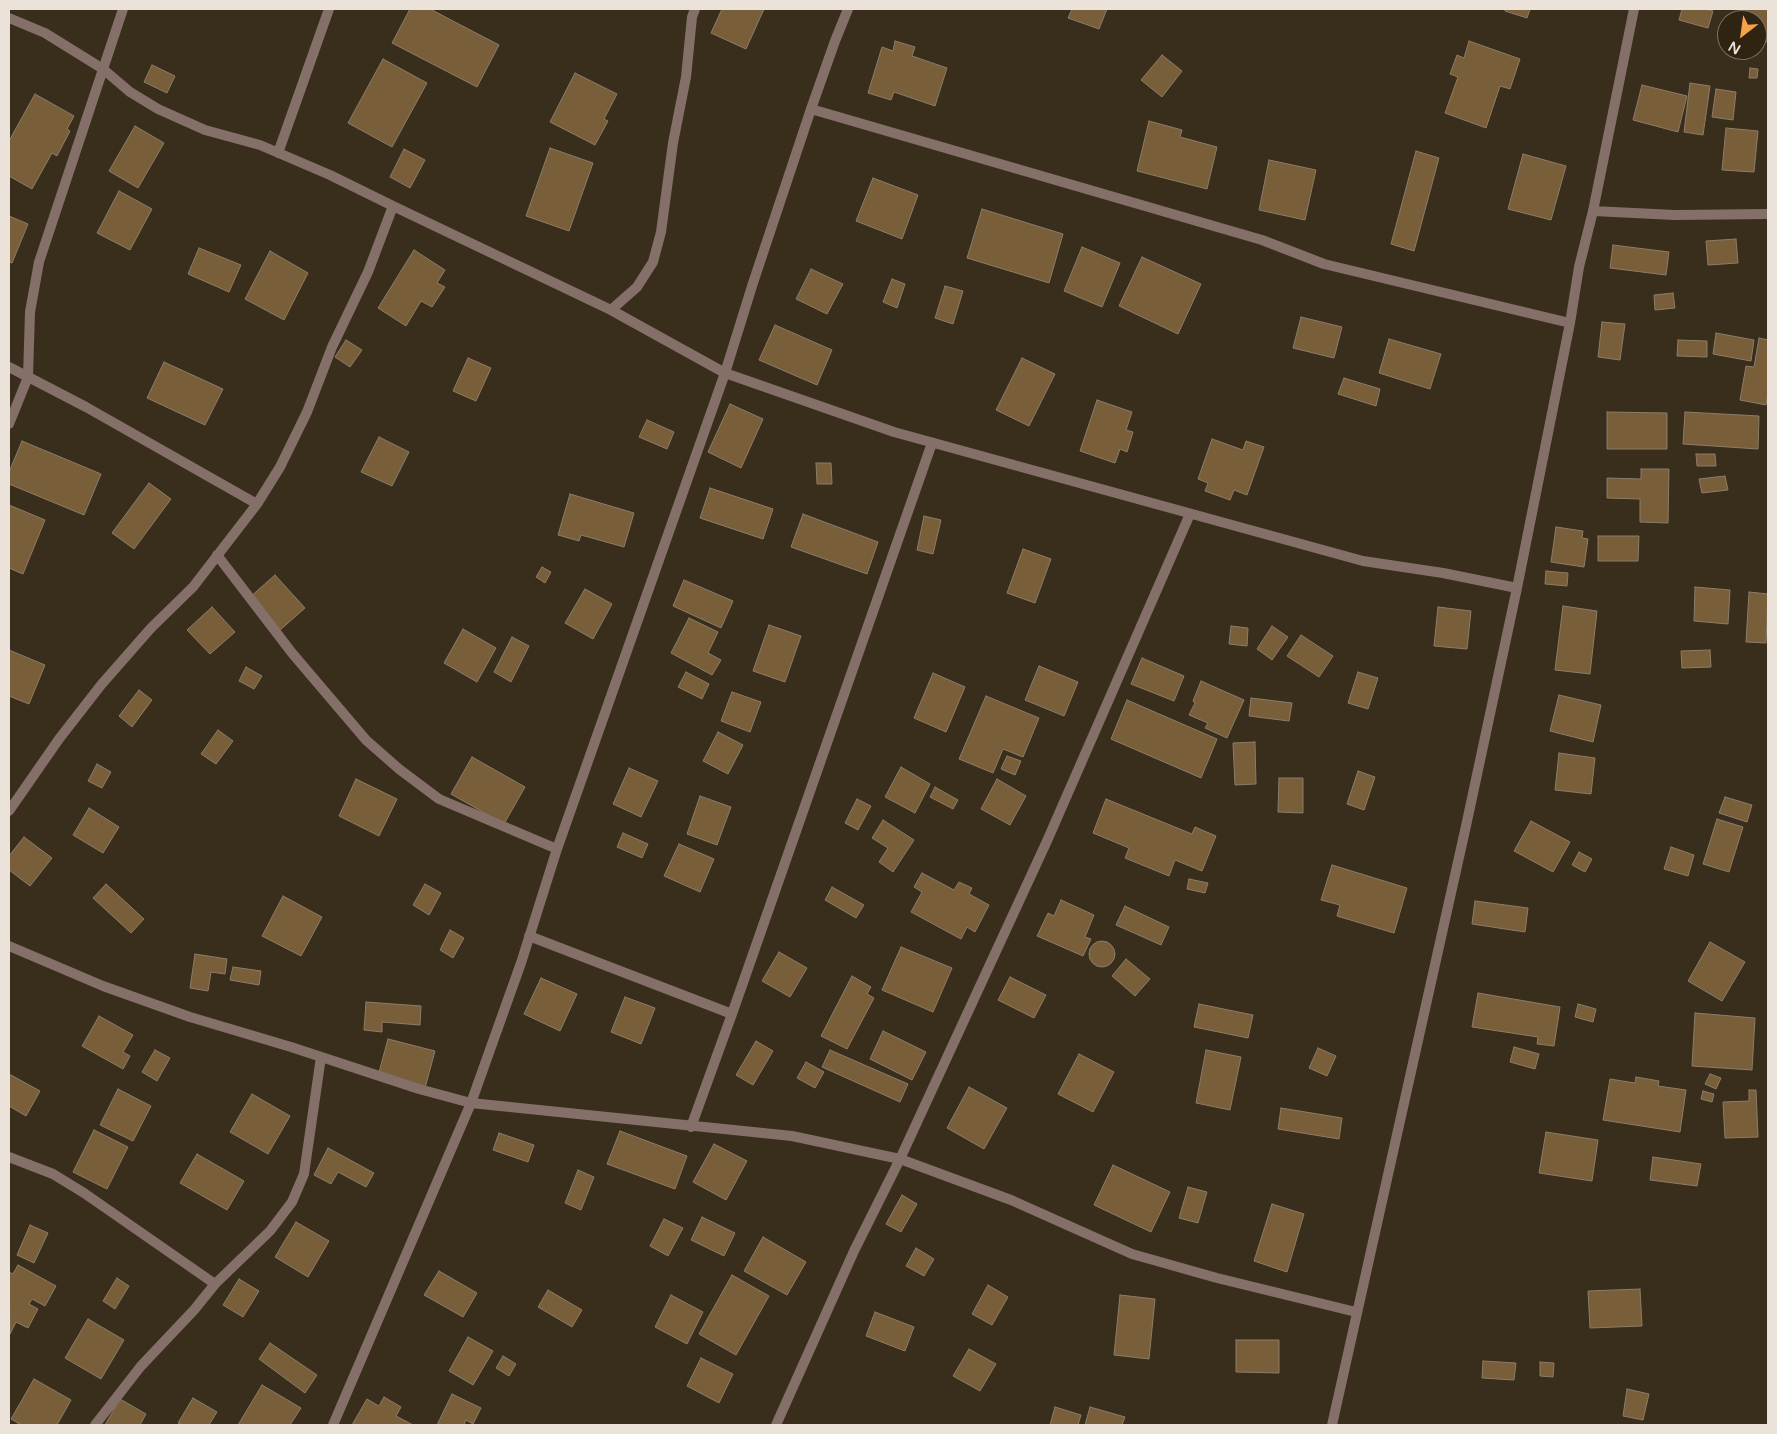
<!DOCTYPE html>
<style>
body{margin:0}
#map{position:relative;width:1777px;height:1434px;overflow:hidden;background:#392d1c;font-family:"Varela Round",sans-serif}
canvas{display:block}
.frame{position:absolute;inset:0;border:10px solid #ebe3d9;pointer-events:none}
.north{position:absolute;left:1717px;top:10px;width:50px;height:50px;box-sizing:border-box;background:#2f2312;border:1px solid #7a7062;border-radius:50%;rotate:210deg;font-size:14px;font-weight:700;line-height:20px;text-align:center;color:#ebe3d9}
.north::after{content:'';display:block;margin:auto;width:18px;height:22px;background:#f7a148;clip-path:polygon(50% 0,100% 100%,50% 72%,0 100%)}
</style>
<div id="map">
<canvas width="1777" height="1434"></canvas>
<div class="frame"></div>
<div class="north">N</div>
</div>
<script>
const g = document.querySelector('canvas').getContext('2d');
g.lineJoin = 'round';
function fillPath(path, color) {
  g.fillStyle = color;
  g.fill(path, 'evenodd');
}
function toPath(rows) {
  const path = new Path2D();
  for (const r of rows) {
    if (r.length === 3) {
      path.moveTo(r[0] + r[2], r[1]);
      path.arc(r[0], r[1], r[2], 0, 2 * Math.PI);
      continue;
    }
    path.moveTo(r[0], r[1]);
    for (let i = 2; i < r.length; i += 2) path.lineTo(r[i], r[i + 1]);
  }
  return path;
}
function stroke(path, color, width, dash) {
  g.strokeStyle = color;
  g.lineWidth = width;
  g.lineCap = dash ? 'butt' : 'round';
  g.setLineDash(dash || []);
  g.stroke(path);
}
const building = toPath([
 [410,9,430,9,499,45,477,87,392,43,410,9],
 [722,9,764,9,746,49,711,33,722,9],
 [1072,9,1107,9,1099,29,1068,18,1072,9],
 [1505,9,1530,9,1527,18,1505,11,1505,9],
 [1682,9,1705,9,1713,11,1708,28,1679,20,1682,9],
 [1742,9,1768,9,1768,42,1757,40,1757,20,1740,20,1742,9],
 [895,41,915,47,912,56,947,68,935,106,894,92,891,100,868,93,882,47,893,51,895,41],
 [1469,41,1520,59,1510,89,1500,86,1486,128,1445,113,1458,77,1450,74,1457,55,1464,58,1469,41],
 [1162,55,1182,71,1162,97,1141,80,1162,55],
 [383,59,427,83,392,147,348,123,383,59],
 [152,65,175,76,167,93,144,82,152,65],
 [1750,68,1758,69,1757,78,1749,78,1750,68],
 [575,73,617,94,604,119,608,121,595,145,550,122,575,73],
 [1690,83,1710,86,1703,135,1684,132,1690,83],
 [1642,85,1687,96,1678,132,1633,120,1642,85],
 [1716,89,1736,92,1733,120,1712,117,1716,89],
 [35,94,74,116,67,129,70,131,57,156,52,153,32,189,9,176,9,141,35,94],
 [1149,121,1182,130,1180,137,1217,147,1207,189,1137,171,1149,121],
 [135,126,164,143,138,188,109,171,135,126],
 [1726,128,1758,131,1754,172,1722,170,1726,128],
 [550,148,593,163,569,231,526,216,550,148],
 [404,149,425,160,410,188,390,177,404,149],
 [1416,151,1439,158,1414,251,1391,244,1416,151],
 [1523,154,1566,166,1551,220,1508,209,1523,154],
 [1269,160,1316,170,1305,220,1259,210,1269,160],
 [873,178,918,195,902,239,856,221,873,178],
 [119,191,152,209,130,250,97,233,119,191],
 [982,209,1063,234,1049,283,967,258,982,209],
 [9,216,28,224,12,263,9,262,9,216],
 [1736,239,1738,263,1708,265,1706,241,1736,239],
 [1613,245,1669,252,1666,275,1610,268,1613,245],
 [1082,247,1120,263,1102,307,1064,291,1082,247],
 [199,248,241,265,229,292,188,274,199,248],
 [414,250,445,270,437,283,445,287,432,307,421,301,406,326,378,308,414,250],
 [270,251,308,273,284,320,245,299,270,251],
 [1142,257,1201,284,1178,334,1119,306,1142,257],
 [811,269,843,284,827,314,796,299,811,269],
 [892,279,905,284,897,308,883,302,892,279],
 [945,286,963,291,953,324,935,318,945,286],
 [1673,293,1675,308,1655,310,1654,295,1673,293],
 [1301,317,1342,327,1334,358,1293,348,1301,317],
 [1602,322,1625,324,1620,360,1598,357,1602,322],
 [775,325,832,350,817,385,759,360,775,325],
 [1716,333,1754,340,1751,361,1713,354,1716,333],
 [1759,338,1768,340,1768,393,1766,405,1740,400,1746,366,1754,367,1759,338],
 [1389,339,1441,354,1430,389,1379,373,1389,339],
 [346,340,362,350,350,367,335,357,346,340],
 [1678,340,1707,341,1707,357,1677,356,1678,340],
 [468,358,491,368,476,401,453,391,468,358],
 [1022,358,1055,374,1029,426,996,410,1022,358],
 [164,362,223,389,205,425,147,398,164,362],
 [1344,378,1380,389,1376,406,1338,394,1344,378],
 [1097,400,1132,412,1126,430,1133,432,1127,452,1120,449,1115,463,1080,451,1097,400],
 [730,404,763,419,741,468,708,452,730,404],
 [1607,412,1667,413,1667,449,1607,449,1607,412],
 [1685,412,1759,416,1758,449,1683,444,1685,412],
 [647,420,674,432,667,449,639,437,647,420],
 [379,437,409,452,392,486,361,472,379,437],
 [1212,439,1243,450,1246,441,1264,447,1247,495,1234,490,1230,500,1205,491,1208,483,1198,479,1212,439],
 [22,441,101,474,84,515,9,484,9,472,22,441],
 [1696,454,1715,454,1716,466,1697,466,1696,454],
 [816,463,831,463,832,484,817,484,816,463],
 [1641,469,1669,469,1668,523,1640,522,1640,499,1607,498,1607,478,1641,479,1641,469],
 [1725,476,1728,490,1702,493,1699,479,1725,476],
 [149,483,171,499,134,549,112,533,149,483],
 [710,488,773,509,763,539,700,518,710,488],
 [570,494,634,513,624,547,581,535,579,541,558,535,570,494],
 [9,505,45,520,23,574,9,568,9,505],
 [803,514,878,542,867,574,791,547,803,514],
 [924,516,941,520,933,554,917,550,924,516],
 [1556,527,1583,531,1582,538,1588,539,1584,567,1551,562,1556,527],
 [1598,536,1639,536,1638,561,1598,561,1598,536],
 [1023,549,1051,559,1035,603,1007,593,1023,549],
 [542,567,551,572,545,583,536,577,542,567],
 [1546,571,1568,573,1567,586,1545,584,1546,571],
 [275,575,305,608,279,631,249,598,275,575],
 [684,580,733,601,721,628,673,606,684,580],
 [1695,587,1730,590,1728,624,1694,621,1695,587],
 [585,589,612,604,593,639,565,623,585,589],
 [1749,592,1768,594,1766,643,1746,642,1749,592],
 [1563,606,1597,611,1590,674,1555,670,1563,606],
 [212,607,235,632,210,654,187,630,212,607],
 [1438,607,1471,611,1467,649,1434,646,1438,607],
 [689,618,718,632,708,653,721,660,712,675,671,653,689,618],
 [769,625,801,636,785,682,753,671,769,625],
 [1231,626,1248,628,1247,646,1229,644,1231,626],
 [1272,626,1288,637,1272,660,1257,649,1272,626],
 [463,629,496,648,477,682,444,663,463,629],
 [1301,635,1333,656,1319,677,1287,656,1301,635],
 [512,637,529,646,511,682,494,672,512,637],
 [9,650,45,665,29,704,9,696,9,650],
 [1710,650,1711,667,1682,668,1681,651,1710,650],
 [1142,658,1184,676,1174,701,1131,684,1142,658],
 [1039,666,1078,682,1064,716,1025,700,1039,666],
 [246,667,262,676,254,689,239,681,246,667],
 [686,672,709,684,702,699,678,687,686,672],
 [1358,672,1378,678,1368,709,1348,703,1358,672],
 [933,673,965,687,946,732,914,718,933,673],
 [1201,681,1244,700,1227,738,1205,728,1208,723,1189,715,1195,703,1193,701,1201,681],
 [139,690,152,700,132,727,119,716,139,690],
 [732,692,761,702,750,732,721,721,732,692],
 [1559,695,1601,705,1593,742,1550,731,1559,695],
 [986,696,1039,718,1023,757,1003,749,993,773,959,759,986,696],
 [1251,698,1292,703,1289,721,1249,716,1251,698],
 [1127,700,1217,739,1201,778,1111,739,1127,700],
 [218,730,233,741,216,764,201,754,218,730],
 [718,732,743,745,728,774,703,761,718,732],
 [1255,742,1256,784,1235,785,1233,743,1255,742],
 [1559,753,1595,758,1591,794,1555,790,1559,753],
 [1007,756,1021,761,1015,775,1001,769,1007,756],
 [472,757,525,787,504,824,451,794,472,757],
 [97,764,111,772,102,788,88,781,97,764],
 [901,767,930,784,915,813,885,797,901,767],
 [629,768,658,781,641,817,613,804,629,768],
 [1358,771,1375,777,1364,810,1347,804,1358,771],
 [1279,778,1303,778,1303,813,1278,812,1279,778],
 [356,779,397,799,379,836,339,816,356,779],
 [997,779,1026,796,1010,825,981,809,997,779],
 [935,787,958,800,953,809,930,797,935,787],
 [700,796,731,807,717,845,687,834,700,796],
 [1725,797,1752,805,1747,822,1719,813,1725,797],
 [857,799,871,806,858,830,845,823,857,799],
 [1106,799,1192,834,1195,827,1216,836,1202,871,1175,860,1169,876,1125,858,1129,848,1093,833,1106,799],
 [89,808,119,827,103,853,73,835,89,808],
 [1717,819,1743,827,1729,872,1703,864,1717,819],
 [883,820,914,840,893,872,879,862,888,848,872,838,883,820],
 [1531,821,1570,842,1553,872,1514,851,1531,821],
 [623,833,648,844,642,858,617,847,623,833],
 [24,837,52,858,30,886,9,870,9,856,24,837],
 [679,844,714,859,700,892,664,876,679,844],
 [1671,847,1694,855,1688,876,1664,869,1671,847],
 [1579,852,1592,859,1585,872,1572,865,1579,852],
 [1332,865,1407,888,1394,933,1337,916,1340,905,1321,900,1332,865],
 [922,873,954,890,959,882,972,888,969,894,989,905,975,932,967,927,961,939,911,912,922,892,914,887,922,873],
 [1189,879,1208,883,1205,893,1187,889,1189,879],
 [106,884,144,919,131,933,93,898,106,884],
 [425,884,441,893,429,915,413,905,425,884],
 [832,887,864,905,856,918,825,900,832,887],
 [283,896,322,917,301,956,262,936,283,896],
 [1061,900,1094,915,1085,937,1091,939,1083,956,1037,936,1048,913,1054,916,1061,900],
 [1475,901,1528,908,1525,932,1472,924,1475,901],
 [1125,906,1169,927,1161,945,1116,925,1125,906],
 [450,930,464,938,453,958,440,950,450,930],
 [1102,954,13],
 [1710,942,1745,962,1722,1001,1688,981,1710,942],
 [901,947,952,968,933,1012,882,990,901,947],
 [779,952,807,968,790,997,762,981,779,952],
 [195,954,227,959,225,974,211,972,208,991,190,988,195,954],
 [1126,959,1150,979,1135,996,1112,976,1126,959],
 [233,967,261,971,259,985,230,980,233,967],
 [852,976,871,987,867,994,874,998,847,1049,821,1036,852,976],
 [1010,977,1046,995,1034,1018,998,1000,1010,977],
 [541,978,577,994,560,1031,524,1014,541,978],
 [1478,993,1560,1007,1554,1046,1537,1044,1538,1037,1472,1027,1478,993],
 [625,997,655,1008,641,1044,611,1032,625,997],
 [366,1002,421,1006,420,1025,382,1022,382,1032,364,1030,366,1002],
 [1199,1004,1253,1015,1248,1038,1194,1027,1199,1004],
 [1578,1004,1596,1009,1593,1022,1575,1017,1578,1004],
 [1695,1013,1755,1018,1752,1070,1692,1066,1695,1013],
 [99,1016,133,1035,123,1052,130,1056,123,1069,82,1046,99,1016],
 [883,1031,926,1052,912,1080,870,1059,883,1031],
 [388,1039,435,1051,425,1088,378,1076,388,1039],
 [756,1041,773,1051,753,1085,736,1075,756,1041],
 [1514,1047,1539,1054,1535,1069,1510,1062,1514,1047],
 [1318,1048,1336,1056,1327,1076,1309,1068,1318,1048],
 [155,1050,170,1058,157,1081,142,1072,155,1050],
 [830,1050,908,1084,900,1102,822,1067,830,1050],
 [1206,1050,1241,1057,1230,1110,1196,1103,1206,1050],
 [1079,1054,1114,1072,1093,1112,1058,1094,1079,1054],
 [806,1062,824,1072,815,1088,797,1078,806,1062],
 [9,1074,40,1091,26,1116,9,1106,9,1074],
 [1710,1074,1721,1078,1716,1089,1705,1084,1710,1074],
 [1636,1077,1659,1081,1658,1086,1686,1090,1680,1132,1603,1120,1610,1079,1635,1083,1636,1077],
 [969,1087,1007,1108,984,1149,947,1128,969,1087],
 [118,1089,151,1106,133,1141,100,1125,118,1089],
 [1749,1090,1756,1090,1758,1137,1725,1138,1723,1102,1749,1101,1749,1090],
 [1703,1091,1714,1094,1712,1102,1701,1099,1703,1091],
 [252,1094,290,1116,268,1154,230,1132,252,1094],
 [1281,1108,1342,1118,1339,1139,1278,1129,1281,1108],
 [94,1130,128,1147,107,1189,73,1172,94,1130],
 [620,1131,687,1156,675,1189,607,1164,620,1131],
 [1546,1132,1598,1140,1592,1181,1539,1173,1546,1132],
 [499,1133,534,1145,528,1162,493,1150,499,1133],
 [714,1144,747,1161,726,1200,693,1182,714,1144],
 [328,1148,374,1173,366,1187,338,1172,331,1184,314,1175,328,1148],
 [197,1154,244,1181,227,1210,180,1183,197,1154],
 [1653,1157,1701,1164,1697,1186,1650,1180,1653,1157],
 [1113,1165,1170,1192,1151,1232,1094,1205,1113,1165],
 [578,1170,594,1177,581,1210,565,1203,578,1170],
 [1188,1187,1207,1192,1198,1223,1179,1218,1188,1187],
 [902,1195,917,1204,901,1232,886,1224,902,1195],
 [1272,1204,1304,1214,1287,1272,1254,1261,1272,1204],
 [702,1217,735,1233,724,1256,691,1240,702,1217],
 [664,1219,683,1228,668,1256,650,1246,664,1219],
 [296,1222,329,1241,308,1277,275,1257,296,1222],
 [30,1225,48,1233,34,1263,17,1255,30,1225],
 [763,1237,806,1262,787,1295,744,1271,763,1237],
 [916,1248,934,1259,924,1276,906,1266,916,1248],
 [18,1265,56,1286,45,1306,32,1299,29,1304,38,1309,28,1328,16,1322,10,1334,9,1272,13,1274,18,1265],
 [439,1271,477,1293,463,1317,424,1295,439,1271],
 [732,1275,769,1296,736,1355,699,1334,732,1275],
 [117,1278,129,1286,115,1309,103,1301,117,1278],
 [239,1279,259,1291,243,1317,223,1305,239,1279],
 [988,1285,1008,1297,992,1325,972,1314,988,1285],
 [1640,1289,1642,1326,1590,1328,1588,1291,1640,1289],
 [548,1290,582,1310,572,1327,538,1307,548,1290],
 [671,1295,703,1312,687,1344,655,1327,671,1295],
 [1120,1295,1155,1299,1149,1359,1114,1355,1120,1295],
 [875,1312,914,1327,905,1351,866,1336,875,1312],
 [88,1319,124,1340,101,1379,65,1358,88,1319],
 [468,1337,493,1351,473,1385,449,1371,468,1337],
 [1236,1340,1279,1340,1279,1373,1236,1372,1236,1340],
 [270,1343,317,1375,305,1393,259,1359,270,1343],
 [969,1349,996,1364,980,1391,953,1376,969,1349],
 [503,1356,516,1364,509,1376,496,1368,503,1356],
 [701,1358,733,1374,719,1403,687,1386,701,1358],
 [1483,1361,1516,1363,1514,1380,1482,1378,1483,1361],
 [1540,1362,1554,1363,1553,1377,1540,1376,1540,1362],
 [34,1379,71,1400,57,1425,21,1425,11,1419,34,1379],
 [262,1385,301,1408,290,1425,238,1425,262,1385],
 [1627,1389,1649,1394,1643,1420,1623,1416,1627,1389],
 [452,1394,481,1408,473,1424,466,1420,464,1425,437,1425,452,1394],
 [384,1397,401,1407,396,1416,413,1425,352,1425,367,1399,379,1406,384,1397],
 [193,1398,217,1412,209,1425,183,1425,178,1423,193,1398],
 [120,1399,146,1414,140,1425,105,1425,120,1399],
 [1055,1407,1081,1415,1078,1425,1050,1425,1055,1407],
 [1090,1407,1125,1417,1122,1425,1085,1425,1090,1407]
]);
fillPath(building, '#795e3a');
stroke(building, '#8b7d6a', 1);
stroke(toPath([
 [848,9,835,41,811,109,753,283,725,373,894,432,1363,561,1443,573,1517,588],
 [9,18,45,33,103,69,130,92,158,109,205,130,260,145,330,175,393,206],
 [811,109,1262,240,1324,264,1570,323],
 [278,153,329,9],
 [1593,211,1675,215,1768,214],
 [611,310,637,287,653,262,661,232,673,143,686,77,692,17,695,9],
 [9,367,86,407,257,504],
 [9,424,28,377,30,312,39,262,123,9],
 [217,555,292,653,366,740,399,769,439,799,557,849],
 [9,811,59,739,101,685,151,628,193,587,257,504,280,467,307,412,332,347,368,272,393,206,611,310,725,373,557,849,521,963,471,1103,333,1425],
 [529,936,732,1014,932,443],
 [9,946,103,986,190,1017,291,1047,419,1089,471,1103,792,1136,900,1159,1011,1200,1132,1254,1217,1278,1356,1312],
 [691,1127,732,1014],
 [9,1157,53,1174,84,1193,215,1284,194,1310,141,1366,95,1425],
 [215,1284,270,1231,292,1202,304,1174,321,1057],
 [776,1425,854,1251,900,1159,1047,841,1190,514],
 [1332,1425,1466,826,1517,588,1570,323,1579,267,1593,211,1634,9]
]), '#847069', 10);
</script>
